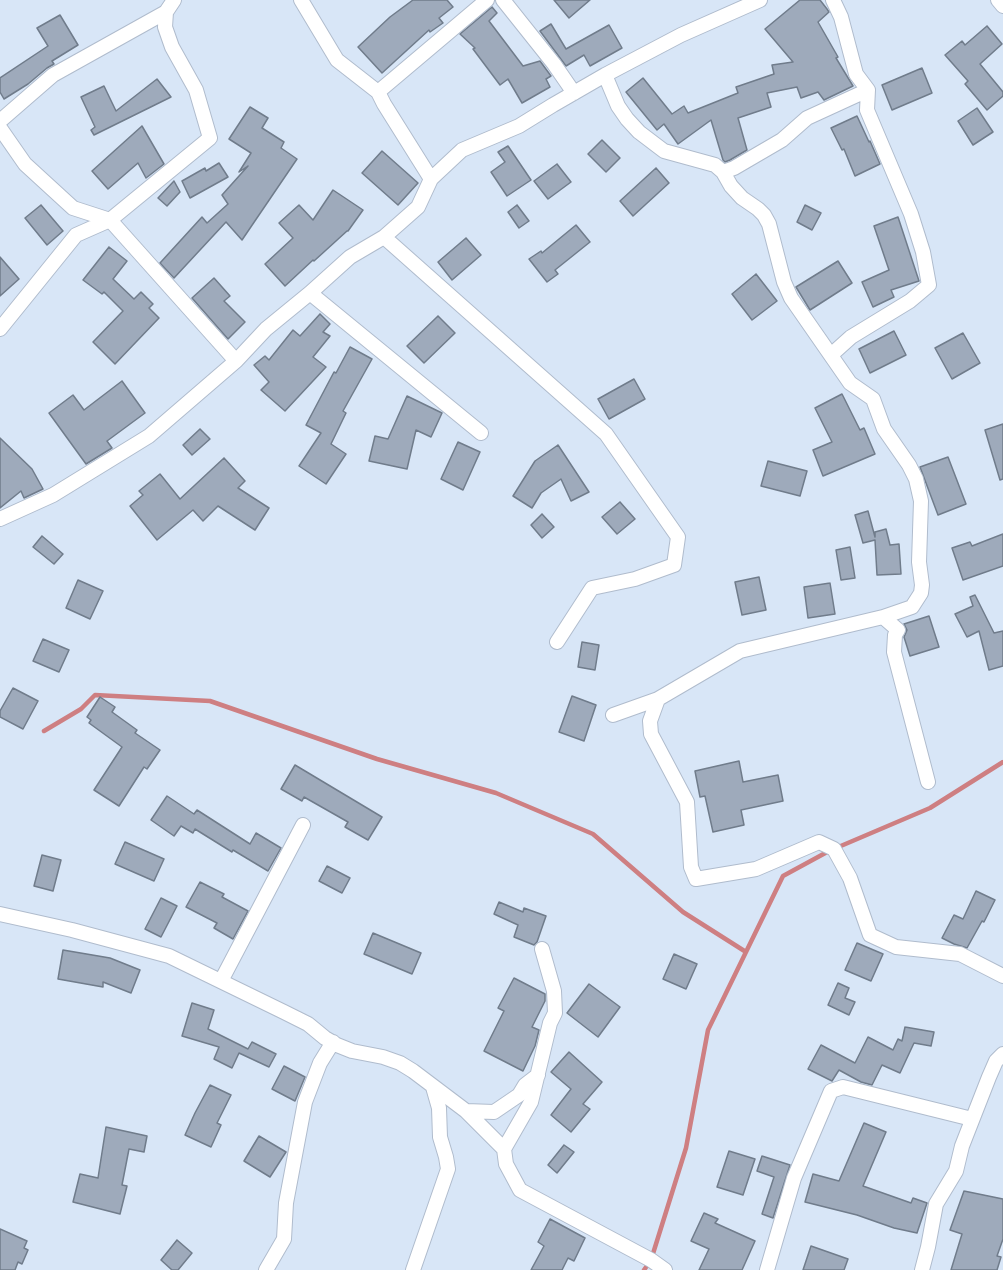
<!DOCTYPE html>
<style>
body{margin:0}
canvas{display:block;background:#d8e6f7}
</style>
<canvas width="1003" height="1270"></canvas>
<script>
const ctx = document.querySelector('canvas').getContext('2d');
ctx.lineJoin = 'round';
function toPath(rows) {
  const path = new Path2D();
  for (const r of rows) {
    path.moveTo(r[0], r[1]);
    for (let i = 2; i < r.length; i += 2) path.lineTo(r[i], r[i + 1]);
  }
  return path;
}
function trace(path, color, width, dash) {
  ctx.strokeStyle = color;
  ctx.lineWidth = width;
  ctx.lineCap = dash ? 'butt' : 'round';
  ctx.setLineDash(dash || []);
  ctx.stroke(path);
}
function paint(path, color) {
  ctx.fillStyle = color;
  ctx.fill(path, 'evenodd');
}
trace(toPath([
 [44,731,81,709,95,695,210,701,377,759,496,793,593,834,683,912,746,952],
 [644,1270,651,1260,686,1148,708,1030,783,876,829,851,930,808,1003,762]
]), '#ce7f82', 4.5);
const building = toPath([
 [413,0,447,0,453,7,439,18,443,23,430,32,429,30,382,73,358,47,390,17,413,0],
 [554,0,590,0,569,18,554,0],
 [800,0,820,0,827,9,829,12,818,22,838,57,836,58,853,86,824,100,818,92,801,98,797,87,767,93,771,107,738,118,747,150,730,160,725,162,723,160,711,120,678,144,664,124,657,130,626,92,643,78,672,114,684,106,688,113,738,93,736,87,774,74,772,65,793,62,765,29,800,0],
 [492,7,497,13,489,21,523,66,540,61,551,76,546,79,550,87,522,103,508,79,500,85,473,49,475,48,460,34,492,7],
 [60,15,78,45,52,61,54,64,47,68,28,84,4,99,0,92,0,78,48,46,37,28,60,15],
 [551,24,566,49,609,25,622,48,590,66,584,55,566,66,540,31,551,24],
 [987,26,1002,44,980,64,1003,92,1003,96,987,110,965,84,968,81,945,55,962,41,965,45,987,26],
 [922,68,932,93,892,110,882,85,922,68],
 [157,79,171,97,94,135,91,130,95,127,81,97,104,86,116,111,157,79],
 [250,107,268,118,262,128,284,142,281,148,297,159,242,240,226,222,174,278,160,263,202,217,207,223,228,204,222,195,248,166,239,172,251,153,229,139,250,107],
 [977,108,993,132,973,145,958,121,977,108],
 [857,116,869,142,870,141,880,164,855,176,844,149,842,150,831,128,857,116],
 [142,126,164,164,146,178,138,163,108,189,92,171,142,126],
 [602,140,620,158,606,172,588,154,602,140],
 [508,146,531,180,507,196,491,172,505,162,498,152,508,146],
 [382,151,418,183,398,205,362,173,382,151],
 [219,163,228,177,190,198,182,181,205,168,206,171,219,163],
 [557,164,571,182,548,199,534,181,557,164],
 [656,168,669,183,633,216,620,201,656,168],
 [174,181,180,192,167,206,158,198,174,181],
 [333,190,363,210,348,231,347,231,314,261,313,260,285,286,265,264,293,238,279,223,299,205,313,220,333,190],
 [41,205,63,231,47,245,25,218,41,205],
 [517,205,529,221,519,228,508,212,517,205],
 [805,205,821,213,812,230,797,222,805,205],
 [898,217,919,281,891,290,894,297,873,307,862,282,889,270,874,226,898,217],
 [576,225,590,242,555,270,558,274,547,282,529,259,541,251,542,253,576,225],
 [466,238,481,255,452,280,438,262,466,238],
 [109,247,127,261,113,279,134,299,141,292,153,304,149,308,159,318,115,364,93,342,123,311,104,292,102,294,83,280,109,247],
 [0,257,19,279,0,296,0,257],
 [838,261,852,283,810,310,796,287,838,261],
 [756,274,777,301,752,320,732,294,756,274],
 [214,278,230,296,224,301,245,322,228,339,192,298,214,278],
 [320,314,330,324,323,332,330,336,313,357,326,367,285,411,261,390,269,382,254,365,265,356,269,360,293,330,300,336,320,314],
 [438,316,455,333,424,363,407,346,438,316],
 [894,331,906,355,870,373,859,349,894,331],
 [963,333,980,363,952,379,935,348,963,333],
 [350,347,372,359,343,411,346,413,331,444,346,454,326,484,299,466,321,433,306,425,334,372,336,373,350,347],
 [634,379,645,399,609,419,598,399,634,379],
 [122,381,145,413,107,441,112,448,86,464,49,413,73,395,84,410,122,381],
 [842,394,860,430,864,428,875,454,823,476,813,450,832,442,815,408,842,394],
 [407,396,442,413,431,437,416,430,407,469,369,461,375,436,388,439,407,396],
 [1003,424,1003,479,1000,480,985,430,1003,424],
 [200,429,210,439,192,455,183,445,200,429],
 [0,438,32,469,43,489,24,498,21,491,0,508,0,438],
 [458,442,480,452,463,490,441,479,458,442],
 [558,445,589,492,571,501,561,479,541,493,532,508,513,496,535,461,558,445],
 [948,457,966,504,938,515,920,467,948,457],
 [224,458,245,481,238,488,269,508,255,530,218,506,203,521,193,510,157,540,130,506,143,495,139,491,160,474,180,499,224,458],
 [768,461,807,471,800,496,761,486,768,461],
 [620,502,635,519,617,534,602,517,620,502],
 [868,511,875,537,875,532,886,529,890,545,899,544,901,574,877,575,875,540,863,543,855,515,868,511],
 [542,514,554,527,542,538,531,525,542,514],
 [1003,534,1003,566,963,580,952,548,970,542,972,546,1003,534],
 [42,536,63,554,54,564,33,547,42,536],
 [850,547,855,578,841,580,836,550,850,547],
 [759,577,766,610,742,615,735,582,759,577],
 [78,580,103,591,90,619,66,608,78,580],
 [830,583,835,614,808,618,804,587,830,583],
 [975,595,994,633,1003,631,1003,666,989,670,979,631,967,637,955,614,973,606,970,597,975,595],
 [929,616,939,647,910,656,904,637,907,630,904,624,929,616],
 [43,639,69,650,59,672,33,661,43,639],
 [582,642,599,645,595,670,578,667,582,642],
 [13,688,38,701,23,729,0,717,0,711,13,688],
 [572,696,596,705,584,741,559,732,572,696],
 [100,697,115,707,112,712,137,730,135,733,160,750,147,769,144,767,119,806,94,790,122,747,89,723,91,720,87,717,100,697],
 [739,761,743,782,778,775,783,801,741,810,744,825,713,832,705,796,700,797,695,771,739,761],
 [295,765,382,817,368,840,345,827,348,822,304,797,302,801,281,789,295,765],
 [167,796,194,814,197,810,250,844,256,833,281,848,268,871,233,850,232,852,195,829,193,833,181,826,174,836,151,820,167,796],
 [125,842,164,859,154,881,115,864,125,842],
 [42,855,61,860,53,891,34,886,42,855],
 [327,866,350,878,342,893,319,881,327,866],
 [200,882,224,894,222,897,248,911,233,939,214,928,217,923,186,907,200,882],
 [976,891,995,900,984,922,982,921,967,948,954,944,942,938,954,915,963,919,976,891],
 [161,898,177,906,161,937,145,929,161,898],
 [499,902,523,912,524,908,546,916,537,942,534,945,514,937,518,925,494,914,499,902],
 [373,933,421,953,412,974,364,954,373,933],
 [857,943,883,954,871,981,845,970,857,943],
 [63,950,110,958,140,970,131,993,103,982,103,987,58,979,63,950],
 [674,954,697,964,686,989,663,979,674,954],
 [514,978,545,994,545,1001,532,1027,539,1030,535,1046,523,1071,484,1051,504,1011,498,1008,514,978],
 [838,983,849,988,845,998,855,1002,849,1015,828,1005,838,983],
 [589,984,620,1007,598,1037,567,1013,589,984],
 [192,1003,214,1010,208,1029,248,1049,252,1042,276,1054,269,1067,239,1053,232,1068,214,1059,219,1047,182,1036,192,1003],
 [905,1027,934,1032,931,1046,914,1043,900,1073,882,1065,872,1085,861,1082,839,1070,832,1081,808,1069,821,1045,855,1063,868,1037,893,1050,898,1039,902,1041,905,1027],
 [569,1052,602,1082,583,1104,590,1109,571,1132,551,1115,571,1089,551,1072,569,1052],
 [284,1066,305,1077,295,1101,272,1089,284,1066],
 [210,1085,231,1095,217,1123,221,1125,211,1147,185,1135,195,1113,210,1085],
 [864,1123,886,1132,863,1186,911,1203,913,1198,927,1203,917,1233,894,1228,857,1215,805,1202,813,1174,839,1181,864,1123],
 [106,1127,147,1136,144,1152,129,1149,122,1185,127,1186,120,1214,73,1202,80,1174,98,1178,106,1127],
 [259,1136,286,1152,270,1177,244,1161,259,1136],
 [564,1145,574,1152,557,1173,548,1165,564,1145],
 [729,1151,755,1159,743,1195,717,1187,729,1151],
 [762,1156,790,1165,773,1218,762,1214,774,1177,757,1171,762,1156],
 [964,1191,1003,1199,1003,1239,997,1256,1001,1257,997,1270,951,1270,962,1234,950,1230,964,1191],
 [704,1213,718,1219,715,1223,755,1241,742,1270,699,1270,709,1249,691,1241,704,1213],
 [550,1219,585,1238,574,1261,568,1258,562,1270,531,1270,544,1246,538,1242,550,1219],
 [0,1229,27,1241,24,1248,28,1250,22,1264,18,1262,15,1270,0,1270,0,1229],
 [177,1240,192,1253,178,1270,172,1270,161,1260,177,1240],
 [811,1246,848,1259,844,1270,803,1270,811,1246]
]);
paint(building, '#9eaabb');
trace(building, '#707c8b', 1.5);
const minor = toPath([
 [301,0,337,60,378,92,384,104,431,179],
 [503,0,554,64,574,93],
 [998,0,1003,6],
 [605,75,618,106,627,119,639,132,664,151,715,165,723,172,731,186,742,198,758,209,764,215,769,224,784,282,791,298,850,383,873,399,884,429,909,465,916,479,921,501,919,562,922,585,921,593,912,607,883,617,898,630,895,635,894,652,928,782],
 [378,92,487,0],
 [0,121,53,75,166,12],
 [0,128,25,164,73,208,110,220,236,361],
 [723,172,734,168,782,140,807,118,868,90],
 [384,237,606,434,678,537,674,565,635,579,592,588,557,642],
 [310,293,481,433],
 [0,329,76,235,110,220,210,138,196,90,172,47,165,27,166,12,174,0],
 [831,355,851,337,910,301,929,285,923,252,911,214,867,110,868,90,856,74,841,17,833,0],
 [0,519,53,495,149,436,236,361,266,329,310,293,350,257,384,237,418,207,431,179,462,150,519,126,553,105,605,75,681,35,760,0],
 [658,699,650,721,651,734,687,802,691,867,696,879,756,869,819,842,834,849,850,878,870,935,896,947,960,954,1003,976],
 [613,715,658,699,740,651,883,617],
 [0,914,72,930,169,956,284,1012,308,1024,325,1038,337,1045,352,1051,383,1057,400,1063,413,1071,466,1111,504,1149,506,1164,520,1190,651,1260,665,1270],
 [221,981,303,825],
 [466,1111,494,1112,519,1095,525,1085,538,1075],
 [504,1149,531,1102,550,1023,555,1013,554,991,542,949],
 [266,1270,284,1239,286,1203,305,1102,320,1063,333,1042],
 [413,1270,448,1169,446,1157,440,1137,439,1108,433,1087],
 [767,1270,794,1178,831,1091,843,1087,972,1119],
 [922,1270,928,1247,936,1204,956,1171,962,1146,989,1077,996,1061,1003,1054]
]);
trace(minor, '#b0bccd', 16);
trace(minor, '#fff', 14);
</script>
